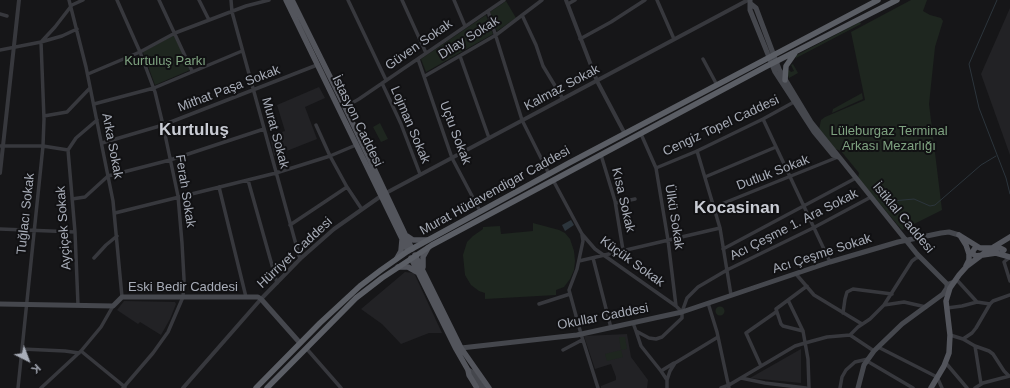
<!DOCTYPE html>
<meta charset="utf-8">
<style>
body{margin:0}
#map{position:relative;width:1010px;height:388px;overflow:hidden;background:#161618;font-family:Arial,sans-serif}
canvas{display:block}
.north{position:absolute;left:8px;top:340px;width:40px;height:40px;-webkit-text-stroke:3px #111113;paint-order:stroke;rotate:138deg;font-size:11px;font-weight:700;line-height:16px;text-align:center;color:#a8adb8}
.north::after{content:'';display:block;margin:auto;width:14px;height:18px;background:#a8adb8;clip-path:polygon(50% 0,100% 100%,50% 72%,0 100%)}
</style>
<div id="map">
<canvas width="1010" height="388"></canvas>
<div class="north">K</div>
</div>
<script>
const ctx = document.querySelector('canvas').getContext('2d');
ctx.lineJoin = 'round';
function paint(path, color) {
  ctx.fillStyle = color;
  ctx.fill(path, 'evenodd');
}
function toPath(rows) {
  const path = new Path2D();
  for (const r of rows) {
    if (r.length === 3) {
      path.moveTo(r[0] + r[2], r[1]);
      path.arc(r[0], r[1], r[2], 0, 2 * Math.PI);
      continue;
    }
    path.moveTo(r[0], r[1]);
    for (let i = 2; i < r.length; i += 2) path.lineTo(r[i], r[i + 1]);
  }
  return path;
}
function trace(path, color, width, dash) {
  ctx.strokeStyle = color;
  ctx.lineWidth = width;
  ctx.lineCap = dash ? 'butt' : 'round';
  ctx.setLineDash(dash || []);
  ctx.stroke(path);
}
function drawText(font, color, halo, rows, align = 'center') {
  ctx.font = font + ' Arial,sans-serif';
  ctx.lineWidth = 4;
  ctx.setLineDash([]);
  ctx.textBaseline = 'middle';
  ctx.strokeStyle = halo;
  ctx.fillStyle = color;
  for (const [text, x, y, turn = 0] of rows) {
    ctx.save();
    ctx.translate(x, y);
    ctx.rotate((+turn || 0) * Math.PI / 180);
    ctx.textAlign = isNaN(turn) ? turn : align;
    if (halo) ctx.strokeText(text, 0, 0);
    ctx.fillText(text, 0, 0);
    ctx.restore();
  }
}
paint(toPath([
 [1010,8,1010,155,981,74],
 [319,87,325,98,305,107,317,139,274,156,270,136,285,131,277,105],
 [405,272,414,273,442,333,429,333,401,344,382,324,361,309],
 [124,301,175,302,176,304,170,319,161,335,140,322,138,324,117,310],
 [627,334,631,357,648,380,647,388,601,388,601,386,616,380,616,377,611,364,595,369,584,336],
 [801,349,801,383,750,378]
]), '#222225');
paint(toPath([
 [911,0,927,0,923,11,930,15,941,18,943,21,935,47,929,104,942,210,902,230,858,178,859,173,841,151,833,148,819,130,821,120,825,117,865,100,851,32],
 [506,1,516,18,497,31,490,12],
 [486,15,493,34,426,72,421,59],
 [860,22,861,24,796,58,795,56],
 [174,35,190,70,155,85,143,52],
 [793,64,798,73,789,78,786,72,789,70,791,72,794,71,791,65],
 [862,93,863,99,832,113,833,109],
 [380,123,388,139,381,142,373,127],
 [533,223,559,230,565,233,570,239,574,251,575,261,574,270,570,279,564,287,556,290,556,295,485,299,485,293,479,291,471,285,465,275,463,255,467,242,473,236,483,229,483,227,500,226,501,234,533,231],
 [720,311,4.5],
 [619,337,625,337,627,349,621,350],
 [621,350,623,357,607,361,605,354]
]), '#1e261f');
paint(toPath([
 [571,220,574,225,565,231,562,225]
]), '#2c353c');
trace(toPath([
 [997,0,969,64,979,108,1006,178,1010,194],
 [882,202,914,199,930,206,935,205,981,165,996,156]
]), '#2c353c', 1);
trace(toPath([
 [69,0,86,67,113,201,122,297],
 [117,0,140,52,155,92,163,125,178,196,182,243,184,279,183,297,168,332,153,353,123,388],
 [159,0,192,71],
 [199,0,209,20],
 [231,0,232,12,300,259],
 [348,0,386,80],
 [402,0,426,53],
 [454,0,465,26],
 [657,0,674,39],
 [568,4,575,0],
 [488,11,522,120,549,174],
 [0,14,7,16],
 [522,15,536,45,543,66,563,99],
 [580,39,611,22,645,0],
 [42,41,55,27,72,5,83,0],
 [0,50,41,42,62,36,77,29],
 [460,56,489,138],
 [418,59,452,158,480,211],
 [703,59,717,85],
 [88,74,140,52,175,33,246,6,269,0],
 [425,76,496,35,542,0],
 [382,83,401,124,420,174],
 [94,104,154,88,242,51],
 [345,107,359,99,504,0],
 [44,116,67,112,90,88],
 [763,119,830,262],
 [316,125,330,156,347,187,361,208],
 [641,134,656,168,668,240,676,306],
 [102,143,163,125,317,65],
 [0,146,43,146,68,150,76,138,97,120],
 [68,150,75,232,78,305],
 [697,151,720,228,731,295],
 [601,155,615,201,623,250],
 [656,168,697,151,763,119,794,102],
 [705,177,776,147],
 [248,180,277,283],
 [553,180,582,234,595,249,676,306,682,312],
 [219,187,246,297],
 [72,199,85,197,108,176,170,160,264,129],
 [616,203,635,199],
 [714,207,838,157],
 [115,213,276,173,330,156,356,145],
 [290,225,347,187],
 [0,229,75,232],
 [582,235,583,241,577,269,569,290,581,334,598,388],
 [723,249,856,178],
 [1010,257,1004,262,1010,281],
 [94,258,106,245,117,236],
 [593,258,611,328],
 [579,261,720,228],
 [796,274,814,295,862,324],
 [956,279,977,302,990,304],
 [788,300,803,331,808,359,809,388],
 [708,303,717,332,729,388],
 [539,304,570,294],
 [884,305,904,302,926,307],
 [947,308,962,306,977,302],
 [843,313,845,299,847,292,853,289,892,294],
 [633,323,636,331,649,338,656,339,662,337,682,318,682,312,687,298,698,287,727,270,813,228,871,197],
 [636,331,641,346,661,371,667,380],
 [803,331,783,326,781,324,776,309,807,286],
 [850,335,858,327,870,319,884,305,912,261,916,258,920,257],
 [950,335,963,339,975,346,989,351,993,354,1004,371,1009,376],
 [963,339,972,333,976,328,990,304,993,301,1010,295],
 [975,346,981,384],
 [878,347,937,377,942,388],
 [306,348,341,388],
 [22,349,65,351,79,353],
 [563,350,582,340],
 [81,351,125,387],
 [867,361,913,388],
 [945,362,967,388],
 [761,366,746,333,776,312],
 [661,371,674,363],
 [741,378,765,383,806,388],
 [18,388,43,146,44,119,41,42],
 [41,388,81,351,101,327,113,306],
 [667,388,667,380,670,371,675,363,718,337],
 [721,388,729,385,795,346,805,343,827,337,850,335,874,351],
 [840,388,842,377,846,370,855,362,868,359],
 [975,388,983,383,1010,376]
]), '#37383d', 3.5);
trace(toPath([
 [566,0,597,81,625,134],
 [0,173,19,0],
 [386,193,748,0],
 [183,388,261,299,300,259,334,229,381,196]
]), '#37383d', 4);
trace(toPath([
 [750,0,750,10,775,72,814,132,833,155,838,157],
 [751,4,756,8,779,69,811,122,917,254,947,284,949,284,954,282],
 [0,304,113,306,122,297,258,297,261,299,300,343],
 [461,348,577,335,682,312,830,262,898,242,941,233,949,232,959,235],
 [468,370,472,372,483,388],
 [858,388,864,365,874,351,902,324,943,294,947,288,947,284]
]), '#45474d', 5);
trace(toPath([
 [286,0,408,251],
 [292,0,345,107,412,249],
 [959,235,980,248,1000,248,1004,250],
 [407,236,413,240,427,240],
 [961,237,966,245,969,254,969,260,966,266],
 [977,247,975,248,973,251,973,254,976,256,996,253,1010,257],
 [415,255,461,348,489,388],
 [397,258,401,251,402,240],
 [411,258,456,349,468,370,469,375,477,388],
 [398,267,408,267,417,272],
 [423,267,423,257,428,248],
 [931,388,944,366,949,353,950,335,946,301,950,288,959,275,967,266,987,251,1010,237]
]), '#53555c', 5.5);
trace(toPath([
 [785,80,786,66,795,53],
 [256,388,320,323,360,286,381,270,408,251,569,163,878,0],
 [267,388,356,298,382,278,432,245,767,66,897,0]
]), '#5b5e65', 5.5);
drawText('13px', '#a8adb8', '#111113', [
 ["Dilay Sokak",469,38,-32],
 ["Güven Sokak",419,45,-35],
 ["Kalmaz Sokak",562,88,-28],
 ["Mithat Paşa Sokak",229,89,-21],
 ["İstasyon Caddesi",357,121,64],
 ["Lojman Sokak",410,125,67],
 ["Cengiz Topel Caddesi",721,126,-25],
 ["Murat Sokak",275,133,75],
 ["Uçtu Sokak",455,133,69],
 ["Arka Sokak",112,146,79],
 ["Dutluk Sokak",773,173,-21],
 ["Ferah Sokak",185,191,81],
 ["Murat Hüdavendigar Caddesi",495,191,-29],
 ["Kısa Sokak",623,200,77],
 ["Tuğlacı Sokak",26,214,-84],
 ["Ülkü Sokak",674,217,81],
 ["İstiklal Caddesi",903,218,50],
 ["Acı Çeşme 1. Ara Sokak",794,225,-27],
 ["Ayçiçek Sokak",64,228,-94],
 ["Hürriyet Caddesi",295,253,-43],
 ["Acı Çeşme Sokak",822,254,-18],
 ["Küçük Sokak",632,262,36],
 ["Eski Bedir Caddesi",183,287],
 ["Okullar Caddesi",603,317,-11]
]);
drawText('13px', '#7fa381', '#111113', [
 ["Kurtuluş Parkı",165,61],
 ["Lüleburgaz Terminal",889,131],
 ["Arkası Mezarlığı",889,146]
]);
drawText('bold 17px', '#c9ccd4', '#111113', [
 ["Kurtuluş",194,130],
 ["Kocasinan",737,208]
]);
</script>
